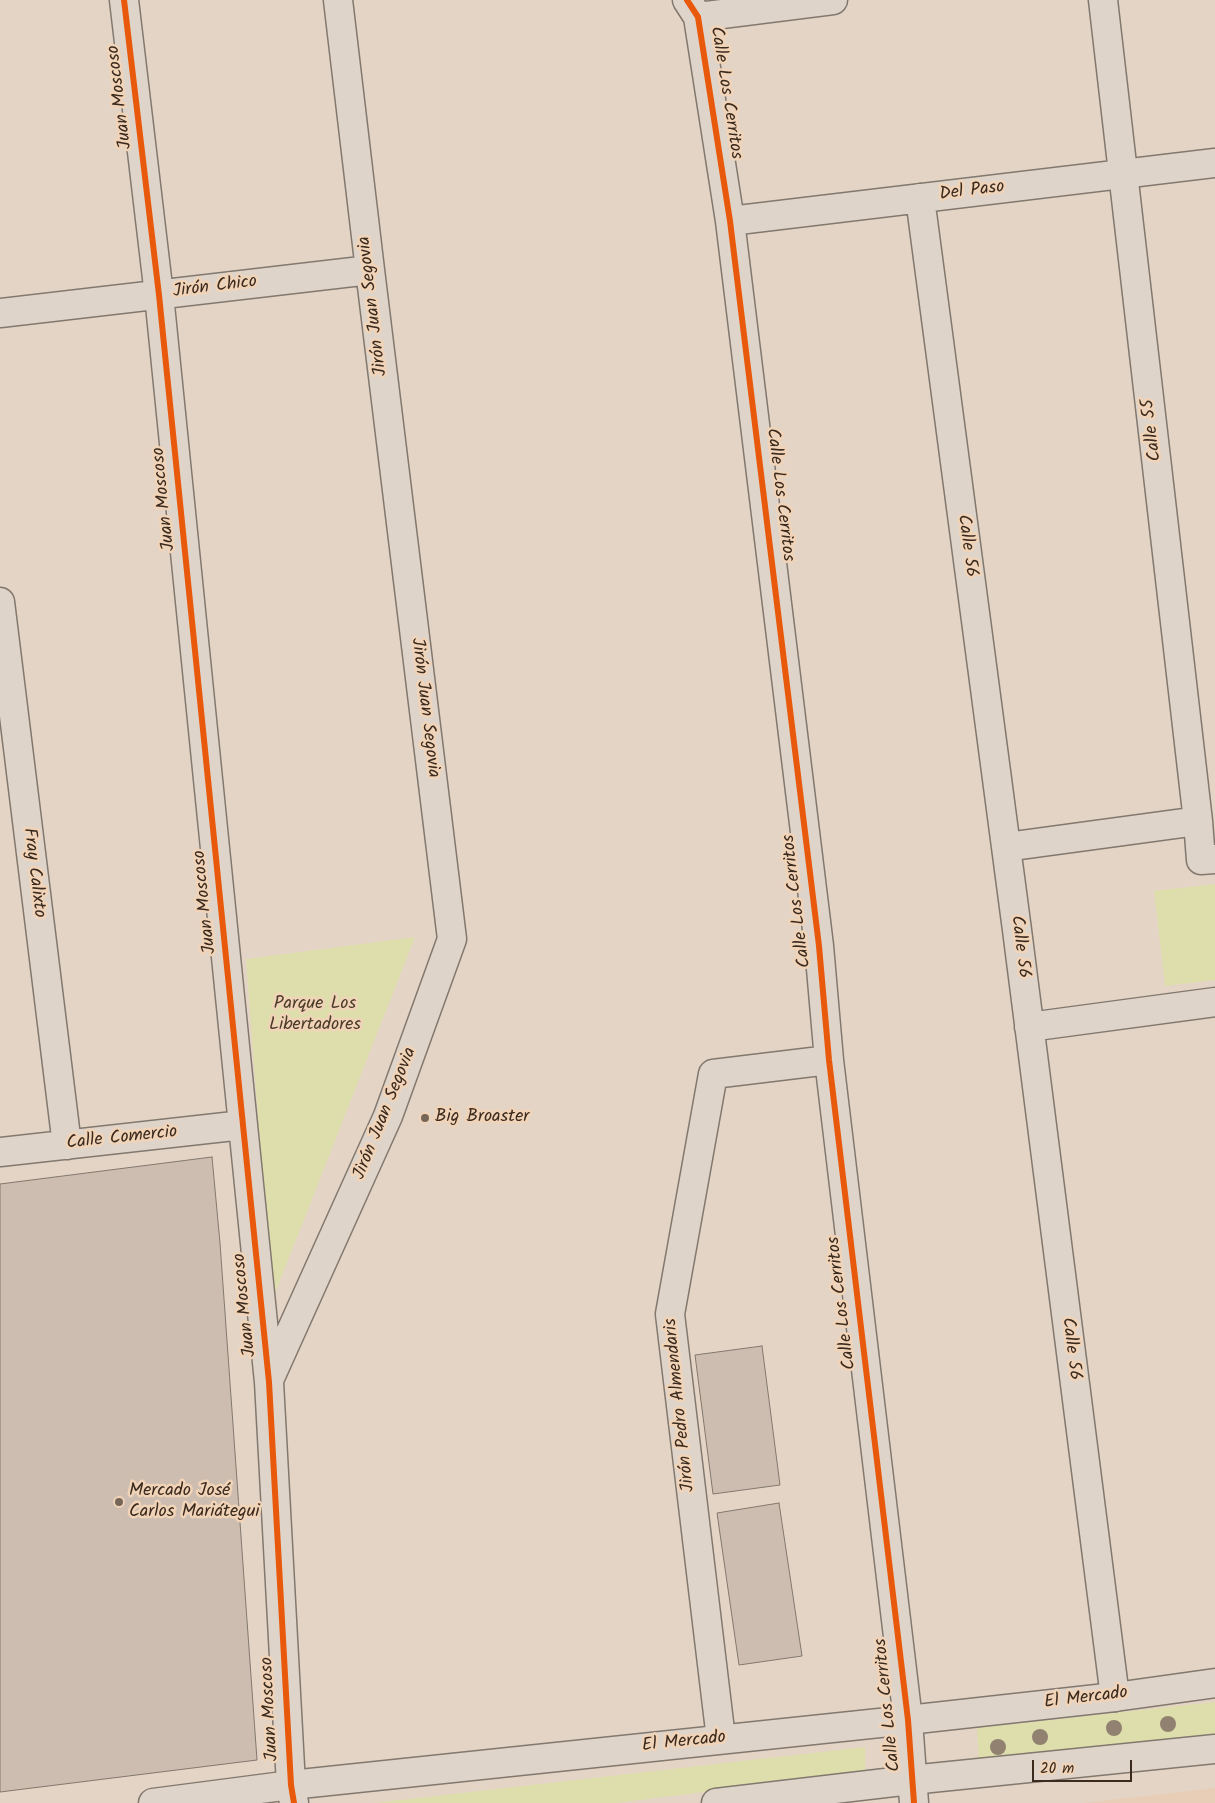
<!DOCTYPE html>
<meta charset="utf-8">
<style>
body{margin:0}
#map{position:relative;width:1215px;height:1803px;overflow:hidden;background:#e4d4c5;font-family:Kalam,sans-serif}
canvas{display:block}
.scale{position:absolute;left:1032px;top:1760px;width:100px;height:22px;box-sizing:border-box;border:2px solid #3b2a1e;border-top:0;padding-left:6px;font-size:15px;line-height:18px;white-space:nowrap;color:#3b2a1e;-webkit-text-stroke:4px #f1d4b8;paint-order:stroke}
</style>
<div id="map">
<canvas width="1215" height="1803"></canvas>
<div class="scale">20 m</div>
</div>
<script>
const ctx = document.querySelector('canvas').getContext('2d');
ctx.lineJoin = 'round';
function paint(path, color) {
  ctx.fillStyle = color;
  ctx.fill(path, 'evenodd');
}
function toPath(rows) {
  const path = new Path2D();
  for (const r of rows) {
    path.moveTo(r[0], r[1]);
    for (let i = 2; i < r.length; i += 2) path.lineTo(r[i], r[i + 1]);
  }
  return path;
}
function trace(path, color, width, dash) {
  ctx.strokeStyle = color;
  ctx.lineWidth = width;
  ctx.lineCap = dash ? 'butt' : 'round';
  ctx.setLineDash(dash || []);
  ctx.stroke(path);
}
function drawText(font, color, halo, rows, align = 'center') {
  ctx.font = font + ' Kalam,sans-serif';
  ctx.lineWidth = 5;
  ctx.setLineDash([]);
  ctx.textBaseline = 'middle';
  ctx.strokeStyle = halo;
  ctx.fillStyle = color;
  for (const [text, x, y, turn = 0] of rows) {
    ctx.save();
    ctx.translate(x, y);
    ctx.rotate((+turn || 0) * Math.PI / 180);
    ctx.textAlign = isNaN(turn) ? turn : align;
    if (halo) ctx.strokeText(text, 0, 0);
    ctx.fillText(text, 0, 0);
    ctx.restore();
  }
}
paint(toPath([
 [1215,1788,1215,1803,1084,1803]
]), '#e8ceb7');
paint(toPath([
 [1215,884,1215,980,1165,986,1154,891],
 [415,937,272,1301,246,959],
 [1215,1702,1215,1734,979,1761,977,1728],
 [865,1747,865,1772,616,1803,374,1803]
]), '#dedead');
const building = toPath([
 [212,1157,220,1243,257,1760,0,1792,0,1184,212,1157],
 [762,1346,780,1485,713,1494,695,1355,762,1346],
 [779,1503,802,1656,739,1665,717,1513,779,1503]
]);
paint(building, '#cdbdb0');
trace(building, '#82786e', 1);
const minor = toPath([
 [124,0,159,295,269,1382,291,1785,294,1803],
 [687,0,698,17,730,221,819,946,829,1060,908,1720,914,1803],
 [1103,0,1198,821,1201,860,1215,859],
 [698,17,833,0],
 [920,198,1017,930,1115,1697],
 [730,221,1215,163],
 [0,313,370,270],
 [0,602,67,1145],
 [1006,847,1198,821],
 [1029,1027,1215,1002],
 [0,1152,243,1125],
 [269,1380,388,1116,452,939,370,270,338,0],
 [721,1739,670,1314,713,1074,829,1060]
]);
const secondary = toPath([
 [153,1803,291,1785,908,1720,1115,1697,1215,1683],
 [716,1803,911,1780,1215,1749]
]);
trace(minor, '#82786e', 31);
trace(secondary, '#82786e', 31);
trace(minor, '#dfd4ca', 28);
trace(secondary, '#dfd4ca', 28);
trace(toPath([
 [124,0,159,295,269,1382,291,1785,294,1803],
 [687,0,698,17,730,221,819,946,829,1060,908,1720,914,1803]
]), '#e8590c', 6);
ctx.fillStyle = '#908170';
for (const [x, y] of [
 [1168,1724],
 [1114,1728],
 [1040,1737],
 [998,1747]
]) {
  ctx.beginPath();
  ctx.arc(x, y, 8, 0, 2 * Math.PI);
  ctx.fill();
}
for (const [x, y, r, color] of [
 [425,1118,5,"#766658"],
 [119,1502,5,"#766658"]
]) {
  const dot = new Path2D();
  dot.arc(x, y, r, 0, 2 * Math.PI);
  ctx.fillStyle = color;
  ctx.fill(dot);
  trace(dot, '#f1d4b8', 2);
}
drawText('18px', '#3b2a1e', '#f1d4b8', [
 ["Calle Los Cerritos",725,93,81],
 ["Juan Moscoso",121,97,-97],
 ["Del Paso",972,192,-7],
 ["Jirón Chico",215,288,-7],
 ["Jirón Juan Segovia",374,306,-97],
 ["Calle 55",1153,430,-97],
 ["Calle Los Cerritos",779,495,83],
 ["Juan Moscoso",165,499,-96],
 ["Calle 56",966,546,82],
 ["Jirón Juan Segovia",424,708,83],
 ["Fray Calixto",33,873,83],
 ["Calle Los Cerritos",798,901,-97],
 ["Juan Moscoso",206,902,-96],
 ["Calle 56",1019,947,83],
 ["Jirón Juan Segovia",386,1114,-68],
 ["Calle Comercio",122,1139,-6],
 ["Calle Los Cerritos",843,1303,-97],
 ["Juan Moscoso",246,1305,-96],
 ["Calle 56",1070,1349,83],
 ["Jirón Pedro Almendaris",681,1405,-96],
 ["El Mercado",1086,1699,-7],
 ["Calle Los Cerritos",889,1705,-96],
 ["Juan Moscoso",271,1709,-93],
 ["El Mercado",684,1743,-6]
]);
drawText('18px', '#4b3d2a', '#f1d4b8', [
 ["Parque Los",315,1005],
 ["Libertadores",315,1026]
]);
drawText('18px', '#3b2a1e', '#f1d4b8', [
 ["Big Broaster",435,1118],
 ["Mercado José",129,1492],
 ["Carlos Mariátegui",129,1513]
], 'left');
</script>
